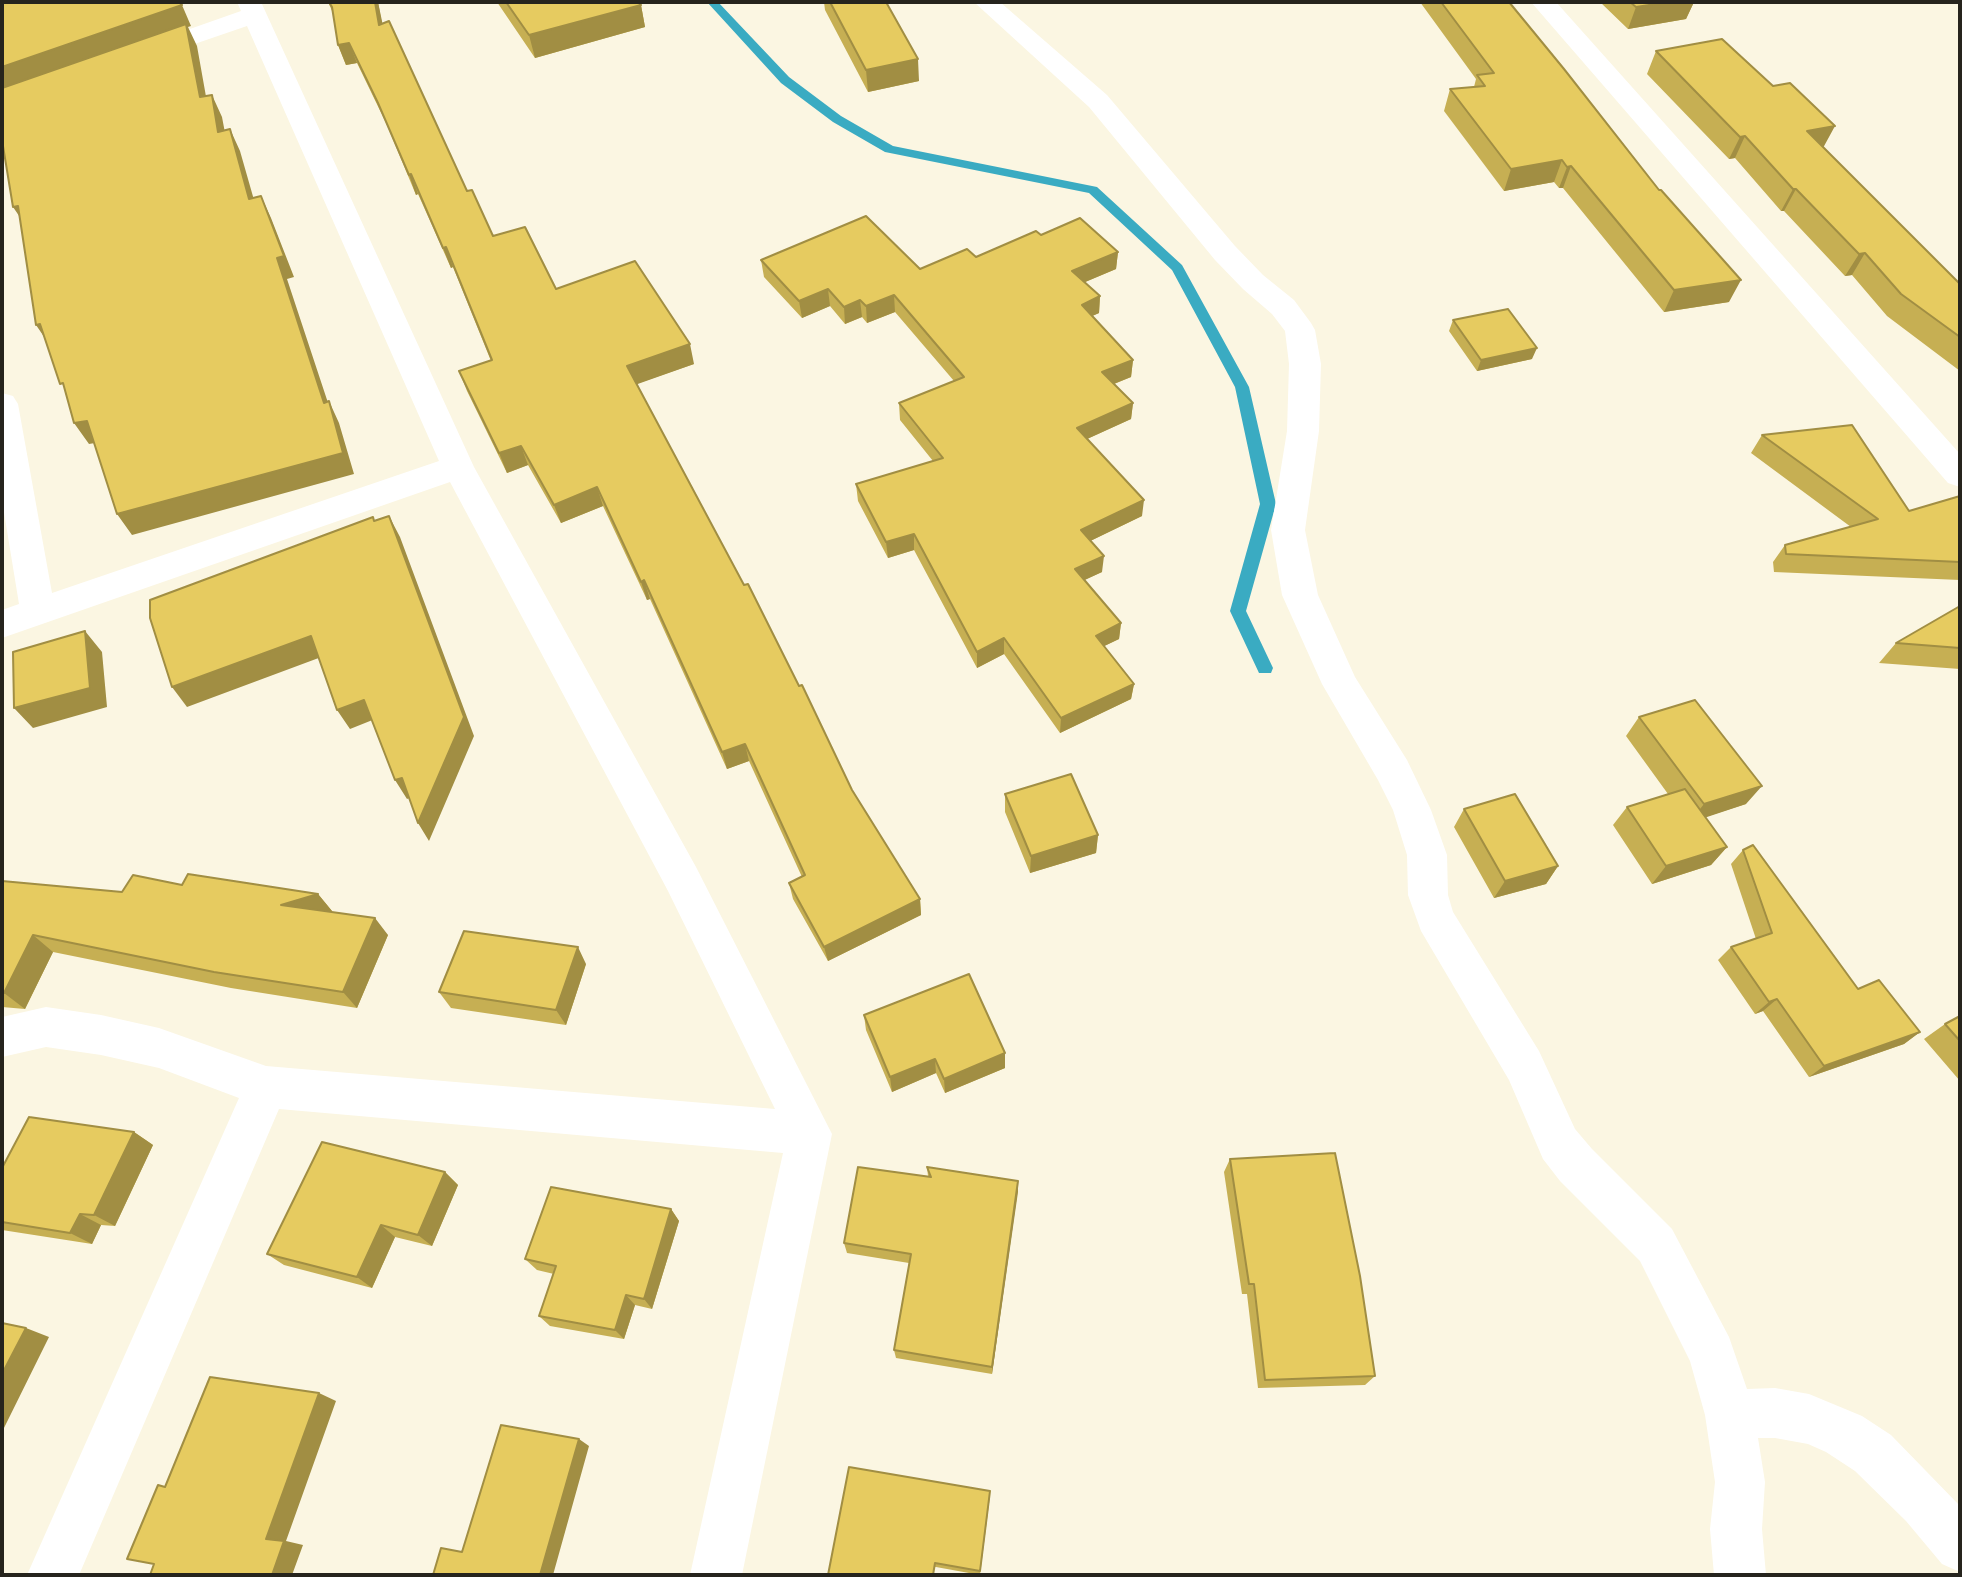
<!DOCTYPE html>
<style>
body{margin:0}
#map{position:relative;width:1962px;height:1577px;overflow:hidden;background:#fbf6e2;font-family:"Golos Text",sans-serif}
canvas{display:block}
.frame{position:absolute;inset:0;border:4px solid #26241d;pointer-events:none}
</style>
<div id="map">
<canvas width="1962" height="1577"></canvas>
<div class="frame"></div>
</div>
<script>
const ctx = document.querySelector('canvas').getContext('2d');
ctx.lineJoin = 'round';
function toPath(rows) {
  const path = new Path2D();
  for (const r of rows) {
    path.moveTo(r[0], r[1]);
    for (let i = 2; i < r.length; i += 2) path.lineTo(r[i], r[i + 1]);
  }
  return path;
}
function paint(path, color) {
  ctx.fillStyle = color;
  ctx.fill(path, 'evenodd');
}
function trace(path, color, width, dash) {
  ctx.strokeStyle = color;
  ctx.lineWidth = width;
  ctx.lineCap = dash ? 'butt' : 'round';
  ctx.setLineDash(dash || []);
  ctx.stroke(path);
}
paint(toPath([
 [707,2,718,2,789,77,841,116,893,146,1097,187,1182,265,1249,387,1276,504,1246,611,1273,668,1271,673,1259,673,1230,611,1260,504,1235,387,1172,270,1089,193,885,152,833,122,781,83,707,2]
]), '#3aabc2');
paint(toPath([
 [237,2,261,2,474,467,696,867,832,1134,742,1575,690,1575,783,1153,279,1109,79,1575,27,1575,239,1098,159,1068,101,1055,46,1047,2,1057,2,1017,46,1007,101,1015,159,1028,266,1066,775,1109,668,891,450,482,2,638,2,610,19,604,2,500,2,393,13,396,18,404,52,593,439,461,247,26,142,62,133,59,129,54,133,49,241,11,237,2],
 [974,2,1000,2,1107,95,1235,246,1263,275,1294,300,1311,323,1315,330,1321,364,1319,431,1305,530,1318,595,1355,677,1407,760,1431,810,1447,855,1448,895,1453,912,1539,1051,1575,1129,1592,1149,1672,1229,1729,1337,1747,1389,1775,1388,1809,1394,1862,1416,1891,1435,1960,1506,1960,1572,1942,1564,1906,1521,1855,1471,1826,1452,1808,1444,1775,1438,1758,1438,1765,1482,1762,1529,1766,1575,1714,1575,1710,1529,1715,1482,1705,1415,1690,1361,1640,1261,1560,1181,1543,1159,1509,1080,1421,931,1408,895,1407,855,1393,810,1378,780,1322,684,1282,595,1271,530,1287,431,1289,364,1285,331,1272,314,1243,289,1215,260,1089,107,974,2],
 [1531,2,1556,2,1960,454,1960,487,1948,483,1531,2]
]), '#fff');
paint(toPath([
 [328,2,378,2,382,24,467,191,493,236,556,289,694,364,636,384,852,790,920,899,921,915,828,961,793,899,789,883,802,877,749,761,727,769,650,599,647,600,603,506,561,523,528,465,507,473,467,391,459,371,491,361,453,267,451,268,418,194,416,195,386,123,357,63,346,65,338,45,333,13],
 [497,2,638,2,641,5,645,27,535,58],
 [824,2,886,2,919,81,868,92,825,10],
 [1420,2,1509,2,1729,302,1664,312,1563,188,1559,188,1554,182,1504,191,1444,111,1450,89,1474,87,1476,79],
 [1600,2,1694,2,1686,19,1628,29],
 [1656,51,1824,148,1960,284,1960,371,1887,316,1852,275,1845,276,1784,211,1781,211,1735,158,1729,159,1647,74],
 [1041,235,1118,252,1116,269,1085,282,1100,296,1099,313,1092,316,1133,360,1131,377,1114,384,1133,403,1131,419,1087,439,1142,516,1090,541,1102,572,1084,580,1121,623,1119,639,1104,646,1134,684,1131,699,1060,733,1004,654,977,668,914,550,888,558,858,501,856,484,933,461,900,420,899,403,954,381,895,312,867,323,862,317,845,324,830,306,802,318,764,277,761,260,920,269,976,257],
 [1453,320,1532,359,1477,371,1449,331],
 [1762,435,1909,511,1960,496,1960,580,1774,572,1773,562,1785,545,1851,527,1751,453],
 [1960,606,1960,669,1879,663,1896,643],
 [1639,717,1746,804,1705,817,1727,847,1711,865,1652,884,1613,825,1627,807,1668,794,1626,736],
 [1005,794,1098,835,1096,853,1030,873,1005,812],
 [1464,809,1558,866,1546,884,1494,898,1454,827],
 [1743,850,1858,989,1920,1032,1904,1044,1809,1077,1763,1011,1755,1014,1718,960,1731,947,1756,939,1731,864],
 [2,881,122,892,182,885,318,894,332,911,331,912,388,935,357,1008,231,988,53,952,25,1009,2,1007],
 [586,964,566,1025,451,1008,439,992],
 [864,1015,1005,1068,945,1093,936,1073,892,1092,866,1030],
 [1960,1016,1960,1081,1924,1039,1945,1024],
 [134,1132,153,1145,115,1226,101,1225,92,1244,2,1230,2,1168],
 [1230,1159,1375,1376,1365,1385,1258,1388,1247,1294,1242,1294,1224,1172],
 [927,1167,1018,1181,992,1374,896,1358,894,1350,909,1263,847,1253,844,1243,928,1176],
 [445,1172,458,1185,432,1246,395,1237,372,1288,284,1265,267,1254],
 [671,1209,679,1221,652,1309,635,1305,624,1339,550,1326,539,1316,554,1274,537,1270,525,1259],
 [990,1496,980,1575,936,1567,828,1575]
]), '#c6af53');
paint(toPath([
 [375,2,378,2,387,45,379,25],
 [1669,2,1694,2,1686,19,1628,29,1636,7],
 [182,5,191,26,188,27,197,46,210,119,2,90,2,67],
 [641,5,645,27,535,58,529,35],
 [349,43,357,63,346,65,338,45],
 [918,59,919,81,868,92,866,70],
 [212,95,222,117,229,154,218,132],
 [1835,126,1823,148,1807,131],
 [230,129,240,151,260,221,249,199],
 [1745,136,1735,158,1729,159,1740,137],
 [1562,160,1554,182,1504,191,1511,169],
 [1571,166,1563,188,1559,188,1567,167],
 [411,174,418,194,416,195,409,175],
 [1793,189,1796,189,1784,211,1781,211],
 [261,196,271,218,294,277,287,279,335,424,324,403,277,258],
 [18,206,28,229,13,207],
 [446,247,453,267,451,268,443,248],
 [1118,252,1116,269,1071,288,1072,271],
 [1865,253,1852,275,1845,276,1859,254],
 [1741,280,1729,302,1664,312,1674,290],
 [828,289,830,306,802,318,799,301],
 [894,295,895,312,867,323,866,306],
 [1100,296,1099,313,1081,321,1082,305],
 [860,300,862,317,845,324,844,307],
 [40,324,51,347,36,325],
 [690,344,694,364,632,386,627,366],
 [1537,348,1532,359,1477,371,1481,360],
 [1133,360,1131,377,1101,389,1102,372],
 [329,401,339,423,354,474,132,535,117,514],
 [1133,403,1131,419,1076,444,1077,428],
 [87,421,101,442,89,444,74,423],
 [521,446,528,465,507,473,499,453],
 [597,487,603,506,561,523,554,505],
 [1144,500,1142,516,1080,546,1081,530],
 [389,516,400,537,474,736,429,841,418,823],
 [914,534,914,550,888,558,886,542],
 [1104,556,1102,572,1074,585,1075,569],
 [644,580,650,599,647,600,641,582],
 [1121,623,1119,639,1094,651,1096,636],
 [85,631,102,652,107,707,33,728,14,708],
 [311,636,324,656,187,707,172,687],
 [1004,638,1004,654,977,668,977,652],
 [1134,684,1131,699,1060,733,1061,718],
 [364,700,375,719,350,729,337,710],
 [745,744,749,761,727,769,722,752],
 [402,778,414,796,407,799,395,780],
 [1762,786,1746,804,1689,823,1704,804],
 [1098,835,1096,853,1030,873,1031,856],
 [1727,847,1711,865,1652,884,1666,866],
 [1558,866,1546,884,1494,898,1505,881],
 [318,894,332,911,296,922,281,905],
 [920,899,921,915,828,961,824,947],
 [375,918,388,935,357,1008,343,992],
 [33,935,53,952,25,1009,4,993],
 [578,947,586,964,566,1025,556,1010],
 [1777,999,1763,1011,1755,1014,1769,1002],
 [1920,1032,1904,1044,1809,1077,1824,1066],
 [1005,1053,1005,1068,945,1093,944,1079],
 [935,1059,936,1073,892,1092,890,1077],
 [134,1132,153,1145,115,1226,94,1215],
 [445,1172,458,1185,432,1246,418,1235],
 [1018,1181,1018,1192,992,1374,992,1367],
 [671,1209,679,1221,652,1309,644,1299],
 [80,1214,101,1225,92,1244,70,1233],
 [381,1225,395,1237,372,1288,357,1277],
 [626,1295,635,1305,624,1339,615,1330],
 [26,1328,49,1337,2,1432,2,1374],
 [319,1393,336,1401,286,1541,303,1545,292,1575,272,1575,266,1539],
 [579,1439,589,1446,553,1575,540,1575]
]), '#a18e43');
const building = toPath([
 [2,2,179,2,182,5,2,67,2,2],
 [329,2,375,2,379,25,389,21,467,191,472,190,493,236,525,227,556,289,635,261,690,344,627,366,744,585,748,584,799,686,802,685,852,790,920,899,824,947,789,883,805,875,745,744,722,752,644,580,641,582,597,487,554,505,521,446,499,453,459,371,492,360,446,247,443,248,411,174,409,175,378,103,349,43,338,45,332,7,329,2],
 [506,2,638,2,641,5,529,35,506,2],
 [830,2,886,2,918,59,866,70,830,2],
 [1441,2,1509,2,1564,69,1659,190,1661,190,1741,280,1674,290,1571,166,1567,167,1562,160,1511,169,1450,89,1485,86,1477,75,1494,73,1441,2],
 [1630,2,1669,2,1636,7,1630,2],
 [186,24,200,97,212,95,218,132,230,129,249,199,261,196,284,256,277,258,324,403,329,401,343,453,117,514,87,421,74,423,63,383,60,384,40,324,36,325,18,206,13,207,2,140,2,88,186,24],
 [1722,39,1773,86,1790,83,1835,126,1807,131,1960,284,1960,337,1901,294,1865,253,1859,254,1796,189,1793,189,1745,136,1740,137,1656,51,1722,39],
 [866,216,920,269,967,249,976,257,1036,231,1041,235,1080,218,1118,252,1072,271,1100,296,1082,305,1133,360,1102,372,1133,403,1077,428,1144,500,1081,530,1104,556,1075,569,1121,623,1096,636,1134,684,1061,718,1004,638,977,652,914,534,886,542,856,484,943,458,899,403,964,377,894,295,866,306,860,300,844,307,828,289,799,301,761,260,866,216],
 [1508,309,1537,348,1481,360,1453,320,1508,309],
 [1852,425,1909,511,1960,496,1960,562,1786,554,1785,545,1878,519,1762,435,1852,425],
 [389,516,464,717,418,823,402,778,395,780,364,700,337,710,311,636,172,687,150,618,150,600,373,517,374,521,389,516],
 [1960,606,1960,648,1896,643,1960,606],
 [85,631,90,688,14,708,13,652,85,631],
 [1695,700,1762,786,1704,804,1639,717,1695,700],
 [1071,774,1098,835,1031,856,1005,794,1071,774],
 [1685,789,1727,847,1666,866,1627,807,1685,789],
 [1515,794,1558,866,1505,881,1464,809,1515,794],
 [1753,845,1858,989,1879,980,1920,1032,1824,1066,1777,999,1769,1002,1731,947,1772,933,1743,850,1753,845],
 [188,874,318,894,281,905,375,918,343,992,214,972,33,935,4,993,2,993,2,881,122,892,133,875,182,885,188,874],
 [464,931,578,947,556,1010,439,992,464,931],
 [969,974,1005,1053,944,1079,935,1059,890,1077,864,1015,969,974],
 [1960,1016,1960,1041,1945,1024,1960,1016],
 [29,1117,134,1132,94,1215,80,1214,70,1233,2,1222,2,1168,29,1117],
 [322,1142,445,1172,418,1235,381,1225,357,1277,267,1254,322,1142],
 [1335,1153,1360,1276,1375,1376,1265,1380,1254,1284,1249,1284,1230,1159,1335,1153],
 [858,1167,931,1177,927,1167,1018,1181,992,1367,894,1350,911,1254,844,1243,858,1167],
 [551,1187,671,1209,644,1299,626,1295,615,1330,539,1316,556,1266,525,1259,551,1187],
 [2,1323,26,1328,2,1374,2,1323],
 [210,1377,319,1393,266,1539,284,1541,272,1575,150,1575,154,1564,127,1559,158,1485,165,1487,210,1377],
 [501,1425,579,1439,540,1575,433,1575,441,1548,462,1552,501,1425],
 [849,1467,990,1491,980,1571,935,1563,933,1575,828,1575,849,1467]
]);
paint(building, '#e6cb60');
trace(building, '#a18e43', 2);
</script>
